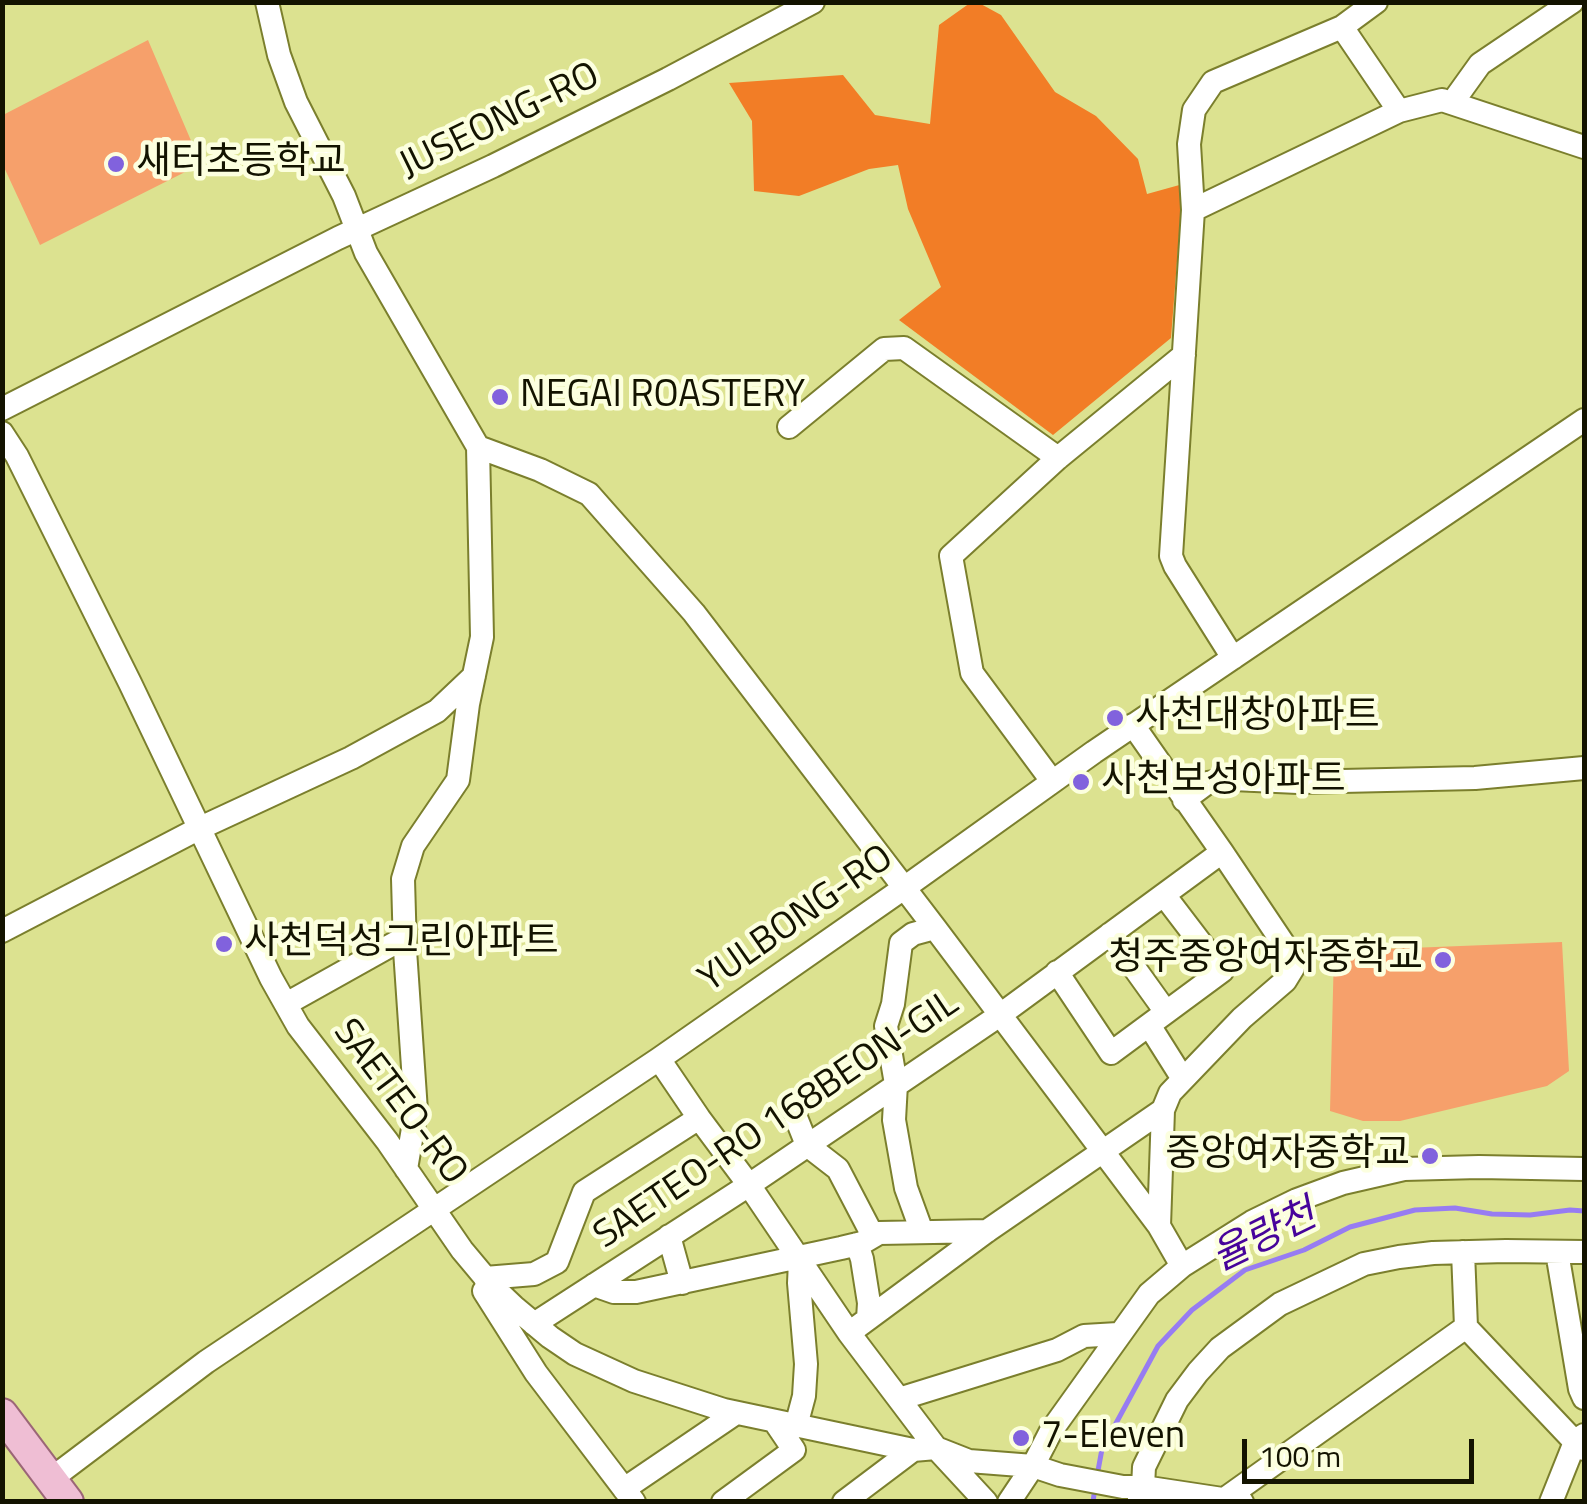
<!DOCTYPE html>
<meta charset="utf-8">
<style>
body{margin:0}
#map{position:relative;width:1587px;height:1504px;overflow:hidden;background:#dce290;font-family:"Titillium Web",sans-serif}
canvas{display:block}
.frame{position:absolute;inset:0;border:5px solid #131300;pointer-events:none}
.scale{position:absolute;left:1242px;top:1439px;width:232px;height:45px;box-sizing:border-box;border:5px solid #131300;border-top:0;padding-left:12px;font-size:30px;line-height:35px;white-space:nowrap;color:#131300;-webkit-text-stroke:8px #fcffdf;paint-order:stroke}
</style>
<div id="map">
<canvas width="1587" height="1504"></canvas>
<div class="frame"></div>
<div class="scale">100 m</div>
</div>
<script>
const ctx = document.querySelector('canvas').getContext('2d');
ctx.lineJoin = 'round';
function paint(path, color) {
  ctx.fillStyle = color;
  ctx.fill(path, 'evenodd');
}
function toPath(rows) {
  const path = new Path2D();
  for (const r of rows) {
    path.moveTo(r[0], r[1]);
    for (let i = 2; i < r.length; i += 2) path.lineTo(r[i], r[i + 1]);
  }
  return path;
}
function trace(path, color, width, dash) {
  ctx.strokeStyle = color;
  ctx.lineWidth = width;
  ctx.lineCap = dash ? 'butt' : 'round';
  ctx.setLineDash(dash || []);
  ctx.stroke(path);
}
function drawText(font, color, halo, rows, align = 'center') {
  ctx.font = font + ' "Titillium Web","Noto Sans KR",sans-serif';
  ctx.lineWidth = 9;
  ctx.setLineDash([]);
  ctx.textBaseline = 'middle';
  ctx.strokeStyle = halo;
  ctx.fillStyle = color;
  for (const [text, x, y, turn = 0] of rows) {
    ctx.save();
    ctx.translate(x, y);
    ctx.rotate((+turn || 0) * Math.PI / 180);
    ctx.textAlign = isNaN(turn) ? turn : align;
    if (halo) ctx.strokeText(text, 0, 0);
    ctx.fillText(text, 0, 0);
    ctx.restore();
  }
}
paint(toPath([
 [148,40,201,164,40,245,3,165,3,115],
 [1562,942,1569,1071,1547,1086,1400,1121,1363,1121,1330,1111,1334,951]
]), '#f6a06b');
paint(toPath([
 [970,3,979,3,1001,15,1055,92,1096,116,1138,159,1147,194,1183,184,1171,338,1053,435,899,320,941,287,908,209,898,165,869,169,799,196,754,191,752,121,729,83,843,75,875,115,930,124,939,25]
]), '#f27d26');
trace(toPath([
 [1097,1476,1102,1449,1158,1346,1192,1310,1245,1270,1304,1250,1350,1227,1415,1210,1455,1208,1492,1214,1530,1215,1570,1210,1584,1211],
 [1093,1502,1095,1487]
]), '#977cf2', 5);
const minor = toPath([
 [267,2,279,55,296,102,344,196,366,253,478,447,482,637,468,704,458,780,413,846,403,879,405,950,416,1111,406,1169],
 [1342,27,1399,111],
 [1452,103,1480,64,1572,2],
 [1193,210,1399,111,1442,100,1584,147],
 [2,409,338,238,493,166,668,79,813,2],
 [789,427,884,349,904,348,1058,458],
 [2,433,17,456,130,683,271,978,298,1026,387,1141,462,1250,493,1287,514,1307,550,1337,575,1354,634,1381,724,1410,913,1450,936,1448,969,1461,1033,1466,1060,1475,1123,1487,1143,1487,1242,1502],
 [478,447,540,470,589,494,694,613,935,928,1159,1226,1182,1266],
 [1233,658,1175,566,1171,556,1193,210,1189,144,1194,110,1213,82,1342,27,1376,2],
 [1052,781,972,673,951,556,1058,458,1184,355],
 [1184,800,1207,783,1233,779,1298,782,1475,778,1584,768],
 [2,931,198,829,351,758,437,711,474,676],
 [1110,934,1166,1012],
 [1057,972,1111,1053,1222,971,1164,895],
 [286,1004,404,938],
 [1149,1025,1183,1079],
 [659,1059,699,1118,749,1185,849,1333,936,1448,986,1502],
 [791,1105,807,1145,838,1169,873,1236],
 [1159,1226,1163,1110],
 [922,1232,906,1188,894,1120,896,1084,886,1026,893,1004,901,943,913,934,935,928],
 [669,1236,682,1283],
 [857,1244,862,1259,869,1303,868,1319],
 [1463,1252,1466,1327,1575,1442,1584,1449],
 [1557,1252,1580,1389,1584,1398],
 [485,1278,534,1274,557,1262,584,1192,699,1118],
 [594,1285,614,1292,636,1292,841,1248,862,1243,879,1233,987,1231],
 [484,1291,536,1373,634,1502],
 [534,1324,749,1185,1000,1015,1222,852],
 [849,1333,987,1231,1163,1110,1170,1093,1242,1018,1285,981,1293,968,1293,958,1222,852,1133,725],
 [899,1399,1057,1350,1084,1336,1118,1334],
 [796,1426,804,1396,806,1364,799,1283,800,1261],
 [51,1479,206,1362,659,1059,904,888,1094,752,1584,420],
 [624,1489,736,1413],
 [1139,1498,1143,1487,1144,1467,1177,1400,1198,1372,1220,1348,1280,1304,1364,1264,1399,1257,1433,1253,1506,1251,1584,1252],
 [1226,1498,1466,1327],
 [723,1502,794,1450,775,1422],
 [844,1502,913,1450],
 [1009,1502,1033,1466,1051,1431,1149,1294,1182,1266,1252,1222,1297,1200,1343,1183,1404,1169,1479,1167,1584,1169],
 [1551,1502,1575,1442,1584,1435]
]);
const major = toPath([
 [2,1414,68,1502]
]);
trace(minor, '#7b7f2d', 26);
trace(major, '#9b6677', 34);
trace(minor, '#fff', 22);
trace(major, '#efbed4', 30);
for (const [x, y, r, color] of [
 [116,164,10,"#8162dd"],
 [500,397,10,"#8162dd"],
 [1115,718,10,"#8162dd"],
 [1081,782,10,"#8162dd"],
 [224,944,10,"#8162dd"],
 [1443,960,10,"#8162dd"],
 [1430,1156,10,"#8162dd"],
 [1021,1438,10,"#8162dd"]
]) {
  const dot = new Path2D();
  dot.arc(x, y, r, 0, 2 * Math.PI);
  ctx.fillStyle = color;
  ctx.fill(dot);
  trace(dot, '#fcffdf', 4);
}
drawText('38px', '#131300', '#fcffdf', [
 ["JUSEONG-RO",500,122,-26],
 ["YULBONG-RO",797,920,-35],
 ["SAETEO-RO",399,1103,53],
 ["SAETEO-RO 168BEON-GIL",777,1121,-34]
]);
drawText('38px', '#131300', '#fcffdf', [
 ["새터초등학교",136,164],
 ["NEGAI ROASTERY",520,397],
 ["사천대창아파트",1135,718],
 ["사천보성아파트",1101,782],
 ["사천덕성그린아파트",244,944],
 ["청주중앙여자중학교",1423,960,"right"],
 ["중앙여자중학교",1410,1156,"right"],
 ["7-Eleven",1041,1438]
], 'left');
drawText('italic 40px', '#47049b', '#fcffdf', [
 ["율량천",1265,1238,-26]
]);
</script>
